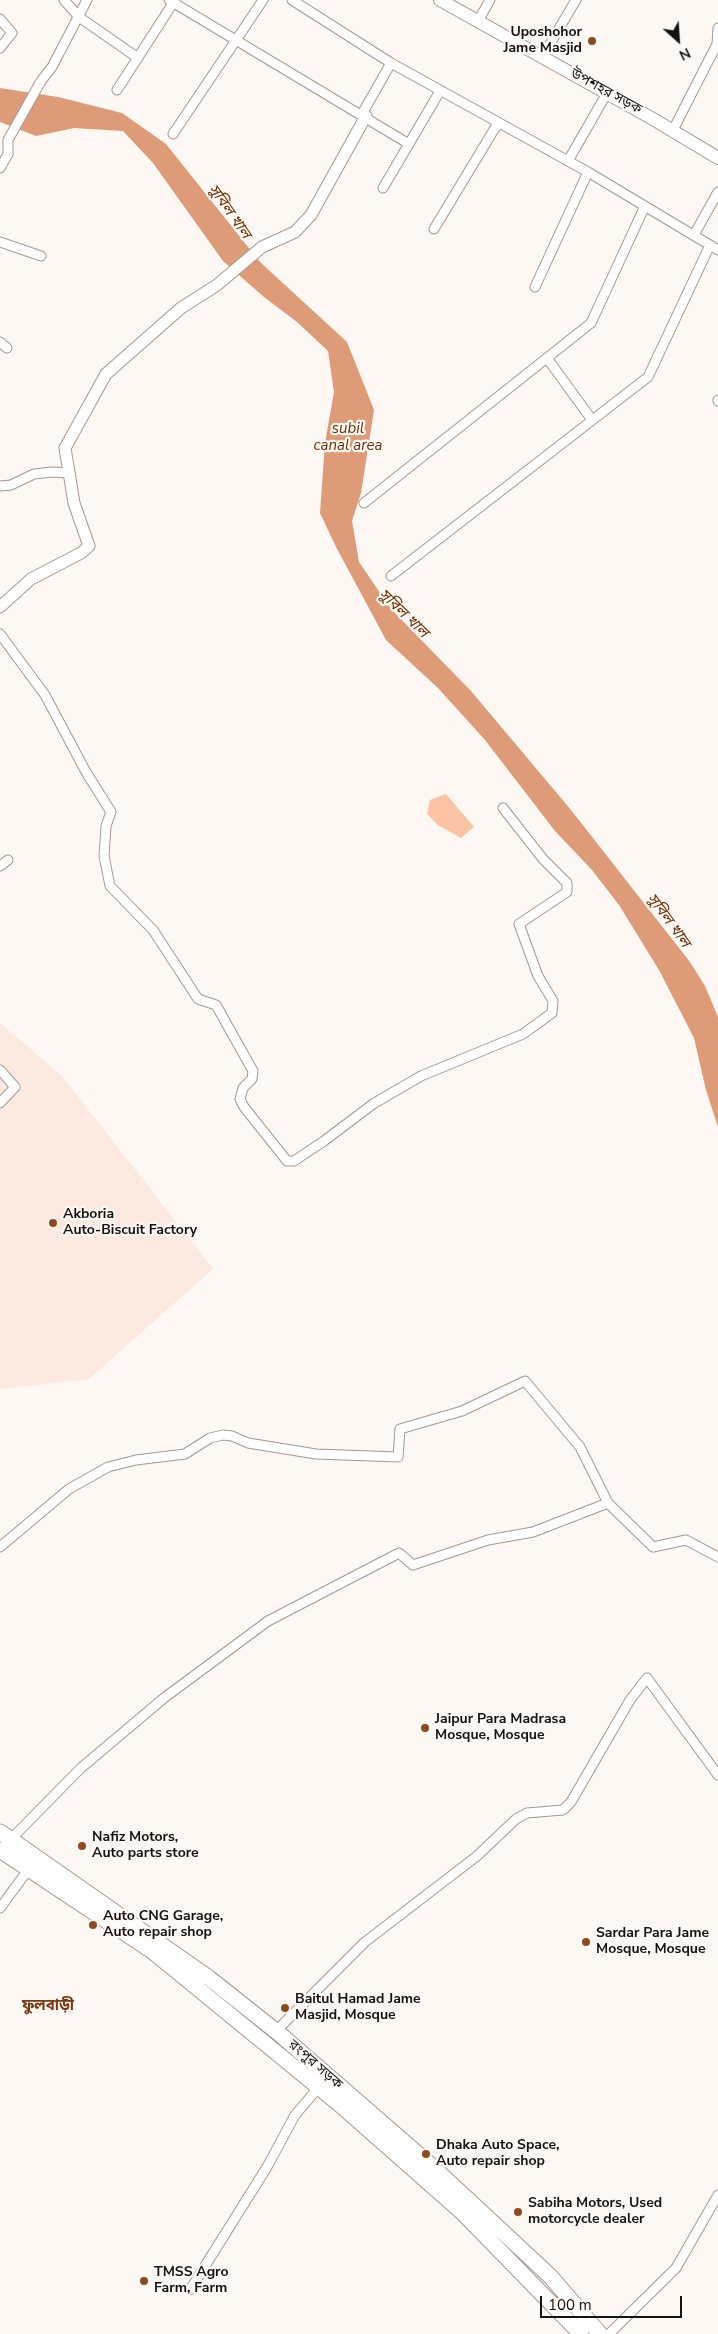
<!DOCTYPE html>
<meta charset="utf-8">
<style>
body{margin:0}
#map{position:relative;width:718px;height:2334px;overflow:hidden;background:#fef8f4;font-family:"Nunito Sans",sans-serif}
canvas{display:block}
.north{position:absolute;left:653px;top:15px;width:50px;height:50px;-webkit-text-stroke:4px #fef8f4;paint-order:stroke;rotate:154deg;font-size:14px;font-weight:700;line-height:20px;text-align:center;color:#17110f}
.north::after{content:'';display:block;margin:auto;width:18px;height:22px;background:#17110f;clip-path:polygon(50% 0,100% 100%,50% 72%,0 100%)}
.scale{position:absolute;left:540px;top:2296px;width:142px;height:22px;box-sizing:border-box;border:2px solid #17110f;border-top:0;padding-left:6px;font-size:15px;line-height:18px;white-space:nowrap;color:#17110f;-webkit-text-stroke:4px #fef8f4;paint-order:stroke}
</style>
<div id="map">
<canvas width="718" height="2334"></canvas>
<div class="north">N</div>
<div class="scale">100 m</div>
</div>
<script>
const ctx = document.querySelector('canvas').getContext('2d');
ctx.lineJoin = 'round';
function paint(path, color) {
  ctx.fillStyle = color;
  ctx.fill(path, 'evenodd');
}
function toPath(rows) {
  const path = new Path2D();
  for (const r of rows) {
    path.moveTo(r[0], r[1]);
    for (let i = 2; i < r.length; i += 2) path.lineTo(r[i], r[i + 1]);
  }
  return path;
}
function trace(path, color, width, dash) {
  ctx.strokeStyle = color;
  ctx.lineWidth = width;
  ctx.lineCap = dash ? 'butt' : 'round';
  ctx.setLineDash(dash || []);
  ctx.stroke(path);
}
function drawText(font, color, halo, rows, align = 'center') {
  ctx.font = font + ' "Nunito Sans","Noto Sans Bengali",sans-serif';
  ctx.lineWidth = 4.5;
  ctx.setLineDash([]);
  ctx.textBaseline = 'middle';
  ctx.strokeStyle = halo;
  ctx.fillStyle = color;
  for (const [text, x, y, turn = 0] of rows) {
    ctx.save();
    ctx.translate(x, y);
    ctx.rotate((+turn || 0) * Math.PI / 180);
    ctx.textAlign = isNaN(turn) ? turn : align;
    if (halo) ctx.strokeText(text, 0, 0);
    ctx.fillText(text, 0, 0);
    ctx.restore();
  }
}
paint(toPath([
 [0,1023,62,1076,213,1269,89,1379,0,1389]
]), '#fce9df');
paint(toPath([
 [446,794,474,827,461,838,438,825,427,814,430,800]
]), '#fbc2a4');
paint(toPath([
 [0,88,58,97,122,113,166,144,260,262,347,342,374,410,361,493,352,521,359,562,391,609,471,691,571,810,690,962,705,986,718,1017,718,1127,706,1090,694,1038,659,970,619,905,592,870,555,831,485,740,438,688,386,640,336,547,320,513,325,443,334,392,328,351,297,322,264,297,223,261,153,163,123,131,74,128,36,136,0,122]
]), '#de9b77');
const minor = toPath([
 [64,0,79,17,138,58],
 [169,0,409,144],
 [292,0,391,63,588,172,718,250],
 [0,19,12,33,0,48],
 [478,21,490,0],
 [542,57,576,0],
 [117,90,175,0],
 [362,114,391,63],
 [673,130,717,44,718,28],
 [173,134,263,0],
 [568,161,607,93],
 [0,168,8,154,8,140,41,81,52,67,87,0],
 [383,188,440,91],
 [434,229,498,123],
 [694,235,718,192],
 [0,242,41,256],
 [535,287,588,172],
 [0,342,7,348],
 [547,358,592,420],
 [718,401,718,400],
 [0,486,11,485,34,474,52,472,70,473],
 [364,503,591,323,645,206],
 [391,576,648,377,710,245],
 [0,634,45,695,86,772,111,812,106,826,104,856,110,886,153,930,198,999,216,1005,253,1071,252,1079,243,1088,240,1099,244,1107,287,1161,294,1161,324,1141,373,1104,421,1076,523,1034,552,1013,553,1001,538,976,519,924,567,892,567,883,543,859,503,808],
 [0,866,8,860],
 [0,1070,15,1087,0,1103],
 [0,1547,69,1489,108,1467,136,1460,185,1454,210,1438,223,1435,232,1436,248,1443,316,1454,398,1457,400,1429,462,1411,525,1381,580,1447,608,1503,653,1547,686,1540,718,1557],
 [11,1839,81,1768,164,1698,268,1621,399,1553,413,1565,488,1540,533,1532,608,1503],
 [0,1908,28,1870],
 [276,2031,365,1942,477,1856,516,1819,527,1813,563,1810,571,1802,630,1700,647,1678,718,1775],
 [190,2290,267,2167,295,2115,319,2087],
 [609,2334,676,2268,718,2195]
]);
const tertiary = toPath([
 [0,607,31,579,81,553,89,546,74,503,65,448,106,374,181,308,217,285,262,247,295,232,311,215,366,116]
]);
const secondary = toPath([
 [440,0,653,119,718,158]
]);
const trunk = toPath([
 [0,1832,209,1978,282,2036,435,2169,550,2276,600,2334],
 [0,1850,152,1951,344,2108,462,2212,581,2334]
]);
trace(minor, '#a6978f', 11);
trace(tertiary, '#a6978f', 13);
trace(secondary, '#a6978f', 14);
trace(trunk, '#a6978f', 17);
trace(minor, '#fff', 9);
trace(tertiary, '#fff', 11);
trace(secondary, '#fff', 12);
trace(trunk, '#fff', 15);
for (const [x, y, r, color] of [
 [592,41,5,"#8e4a1f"],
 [53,1223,5,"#8e4a1f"],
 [425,1728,5,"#8e4a1f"],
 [82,1846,5,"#8e4a1f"],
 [93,1925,5,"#8e4a1f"],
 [586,1942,5,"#8e4a1f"],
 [285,2008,5,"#8e4a1f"],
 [426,2154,5,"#8e4a1f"],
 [518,2212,5,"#8e4a1f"],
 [144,2281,5,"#8e4a1f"]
]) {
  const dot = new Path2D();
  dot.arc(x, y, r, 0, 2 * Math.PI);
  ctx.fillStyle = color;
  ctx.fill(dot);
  trace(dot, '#fef8f4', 2);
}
drawText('bold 14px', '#17110f', '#fef8f4', [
 ["Uposhohor",582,33,"right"],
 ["Jame Masjid",582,49,"right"],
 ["Akboria",63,1215],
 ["Auto-Biscuit Factory",63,1231],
 ["Jaipur Para Madrasa",435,1720],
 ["Mosque, Mosque",435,1736],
 ["Nafiz Motors,",92,1838],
 ["Auto parts store",92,1854],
 ["Auto CNG Garage,",103,1917],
 ["Auto repair shop",103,1933],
 ["Sardar Para Jame",596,1934],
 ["Mosque, Mosque",596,1950],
 ["Baitul Hamad Jame",295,2000],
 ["Masjid, Mosque",295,2016],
 ["Dhaka Auto Space,",436,2146],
 ["Auto repair shop",436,2162],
 ["Sabiha Motors, Used",528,2204],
 ["motorcycle dealer",528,2220],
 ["TMSS Agro",154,2273],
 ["Farm, Farm",154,2289]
], 'left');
drawText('14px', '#17110f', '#fef8f4', [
 ["উপশহর সড়ক",606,92,29],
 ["রংপুর সড়ক",315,2065,41]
]);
drawText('italic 15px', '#6a2e01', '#fef8f4', [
 ["সুবিল খাল",229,212,55],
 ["subil",348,429],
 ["canal area",348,446],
 ["সুবিল খাল",403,614,44],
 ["সুবিল খাল",668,921,54]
]);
drawText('bold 15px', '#773911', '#fef8f4', [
 ["ফুলবাড়ী",48,2006]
]);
</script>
